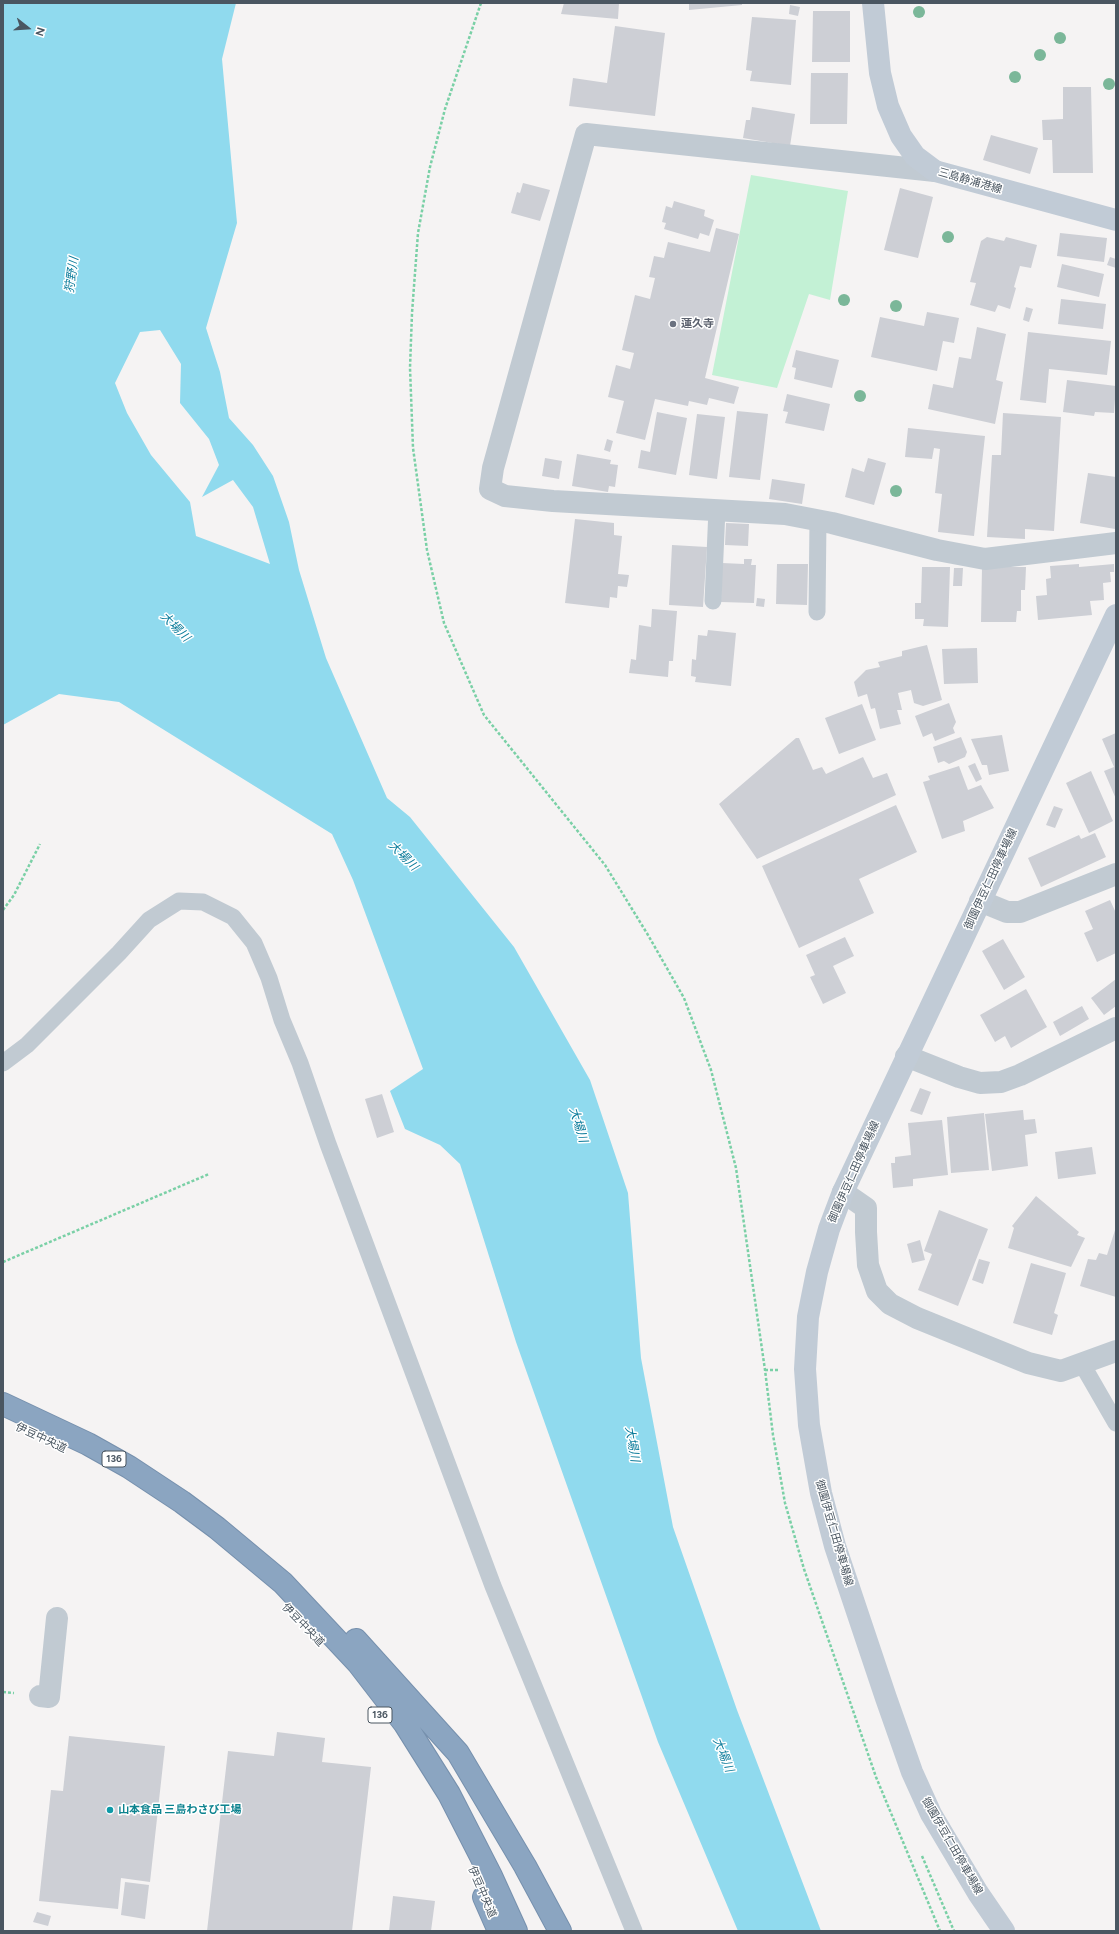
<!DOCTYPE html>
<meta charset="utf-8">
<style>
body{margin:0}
#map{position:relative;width:1119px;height:1934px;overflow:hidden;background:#f5f3f3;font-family:Figtree,sans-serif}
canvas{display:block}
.frame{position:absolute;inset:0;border:4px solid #4a5661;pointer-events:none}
.north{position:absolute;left:8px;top:8px;width:40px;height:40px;-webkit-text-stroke:3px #fff;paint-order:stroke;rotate:107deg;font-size:11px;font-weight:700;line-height:16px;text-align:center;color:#4a5661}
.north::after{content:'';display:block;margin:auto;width:14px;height:18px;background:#4a5661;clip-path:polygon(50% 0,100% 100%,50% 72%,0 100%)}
</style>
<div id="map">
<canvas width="1119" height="1934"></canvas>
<div class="frame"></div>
<div class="north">N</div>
</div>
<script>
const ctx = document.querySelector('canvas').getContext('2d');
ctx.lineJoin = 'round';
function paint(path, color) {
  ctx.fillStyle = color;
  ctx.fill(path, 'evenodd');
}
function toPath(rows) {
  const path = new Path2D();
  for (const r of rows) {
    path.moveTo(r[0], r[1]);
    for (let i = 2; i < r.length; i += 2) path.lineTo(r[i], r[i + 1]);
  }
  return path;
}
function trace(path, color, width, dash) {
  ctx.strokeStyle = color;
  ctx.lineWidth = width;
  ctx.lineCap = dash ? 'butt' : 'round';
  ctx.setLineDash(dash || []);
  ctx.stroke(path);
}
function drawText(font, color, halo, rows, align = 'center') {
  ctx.font = font + ' Figtree,"Noto Sans JP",sans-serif';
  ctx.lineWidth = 3;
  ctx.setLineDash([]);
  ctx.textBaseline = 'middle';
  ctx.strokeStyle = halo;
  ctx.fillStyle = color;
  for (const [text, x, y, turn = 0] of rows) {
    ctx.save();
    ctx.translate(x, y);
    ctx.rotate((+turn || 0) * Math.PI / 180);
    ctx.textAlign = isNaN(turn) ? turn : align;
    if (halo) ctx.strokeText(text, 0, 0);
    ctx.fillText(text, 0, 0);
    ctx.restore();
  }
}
paint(toPath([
 [751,175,848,191,830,300,809,294,777,388,712,375]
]), '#c3f1d5');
paint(toPath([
 [3,3,236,3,222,59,237,223,206,328,220,372,229,418,253,445,273,476,289,522,299,570,326,658,387,798,410,817,514,947,590,1080,628,1193,641,1358,673,1527,737,1710,821,1931,738,1931,658,1742,516,1342,460,1164,440,1145,405,1129,390,1091,423,1069,353,880,332,834,119,702,59,694,3,725],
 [160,330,181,364,180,403,209,439,219,465,202,497,233,480,253,507,270,564,196,536,190,502,151,455,127,413,115,383,140,332]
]), '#90daee');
paint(toPath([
 [564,3,619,3,618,19,561,14],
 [689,3,742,3,742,5,689,10],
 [790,5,800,7,798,16,789,14],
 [813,11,850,11,850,62,812,62],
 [752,17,796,20,791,85,750,81,752,71,746,70],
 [615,26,665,33,655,116,569,106,573,78,607,83],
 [811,73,848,73,847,124,810,124],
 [1063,87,1091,87,1093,173,1053,173,1052,140,1043,140,1042,120,1063,119],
 [752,107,795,114,790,146,743,138,746,120,750,120],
 [991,135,1038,148,1030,174,983,160],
 [523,183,550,190,540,221,511,213,517,192,520,193],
 [900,188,933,197,918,258,884,250],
 [674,201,705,210,704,216,714,220,709,236,700,233,698,239,664,229,666,223,662,222,666,206,672,208],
 [716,228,739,234,705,378,739,387,734,404,709,398,707,405,689,401,688,406,655,399,645,440,616,433,624,401,608,397,616,365,630,369,634,353,622,350,635,295,650,299,655,278,649,277,654,256,664,258,668,242,710,252],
 [1060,233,1107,238,1104,262,1057,256],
 [987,237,1004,241,1006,237,1037,245,1031,268,1020,266,1014,287,1016,288,1010,309,998,305,995,312,970,305,976,283,970,282,981,241],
 [1110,257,1116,259,1116,268,1107,265],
 [1062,264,1104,274,1099,297,1057,287],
 [1061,299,1106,304,1103,329,1058,324],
 [1026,307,1033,309,1029,322,1023,320],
 [927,312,959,318,954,343,943,341,937,371,871,357,880,317,924,326],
 [977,327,1006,334,996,380,1003,382,995,424,928,409,933,384,953,388,959,357,971,359],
 [1028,332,1111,341,1107,375,1049,369,1046,403,1020,400],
 [796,350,839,360,832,388,794,379,796,368,792,367],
 [1067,380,1116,386,1114,413,1095,412,1094,416,1063,412],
 [787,394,830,404,824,431,785,423,788,412,783,411],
 [737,411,768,414,760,480,729,477],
 [657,412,687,418,676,475,638,468,641,450,650,452],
 [1003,413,1061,417,1054,531,1025,529,1025,539,987,537,992,455,1001,455],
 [697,414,725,417,717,479,689,475],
 [908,428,985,436,974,536,938,532,942,494,935,493,940,449,934,448,932,459,905,457],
 [607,439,613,441,610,452,604,450],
 [577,454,611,460,610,464,618,465,615,487,609,486,608,492,572,486],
 [545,458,562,461,559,479,542,476],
 [868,458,886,463,874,505,845,497,852,468,864,472],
 [1088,473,1116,477,1115,529,1080,523],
 [772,479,805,484,802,504,769,499],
 [575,519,614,523,614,535,622,536,618,574,629,575,627,587,618,586,617,598,610,597,609,608,565,603],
 [726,523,749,524,748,546,725,545],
 [672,545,707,547,703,607,669,605],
 [744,559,752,559,751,565,756,565,754,603,721,602,722,563,744,564],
 [777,564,808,564,807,605,776,604],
 [1079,564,1079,567,1114,564,1114,572,1110,572,1111,582,1103,583,1104,600,1090,601,1092,615,1038,620,1036,596,1047,595,1046,579,1051,578,1050,566],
 [922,567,950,567,948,627,923,626,924,619,915,619,915,603,921,603],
 [982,567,1026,567,1025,590,1021,590,1021,611,1017,611,1016,622,981,622],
 [954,568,963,568,962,586,953,586],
 [757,598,765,599,764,607,756,606],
 [652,609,677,611,673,661,669,661,668,677,629,673,631,659,636,660,639,625,651,627],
 [708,630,736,633,731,686,695,682,696,677,691,676,692,659,696,660,698,635,707,636],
 [927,645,942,700,923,706,914,703,911,690,898,693,902,710,897,710,901,724,880,729,875,708,871,709,867,694,858,697,854,682,866,670,880,667,878,662,902,656,902,651],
 [977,648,978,683,944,684,942,649],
 [949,703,956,722,953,728,955,733,935,741,932,733,923,737,915,716],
 [862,704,876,740,839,754,825,718],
 [1116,733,1116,799,1104,771,1114,767,1102,739],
 [1002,735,1009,771,989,775,987,765,982,765,971,739],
 [961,737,967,752,965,757,949,764,944,761,938,763,933,747],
 [796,738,799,738,813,770,822,767,826,774,863,757,873,778,887,773,896,795,757,859,719,804],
 [975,763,982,779,976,782,968,766],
 [959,766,968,790,981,785,994,808,963,821,965,831,942,839,923,782,930,780,928,776],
 [1091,771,1113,821,1089,833,1066,783],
 [896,805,917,852,859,879,874,913,799,948,762,866],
 [1054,806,1063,809,1055,828,1046,825],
 [1095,833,1106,857,1041,887,1028,858,1079,835,1081,839],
 [1110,900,1116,913,1116,953,1097,962,1084,933,1093,929,1085,911],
 [845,937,854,956,833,966,846,993,823,1004,810,977,815,975,806,955],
 [1003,939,1025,977,1004,990,982,951],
 [1116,979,1116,1006,1104,1015,1091,998],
 [1026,989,1047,1027,1011,1048,1005,1036,995,1042,980,1015],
 [1082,1006,1089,1019,1060,1036,1053,1022],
 [920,1088,931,1092,922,1115,910,1111],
 [382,1094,394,1132,377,1138,365,1099],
 [1023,1110,1024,1120,1035,1119,1037,1133,1025,1135,1028,1166,992,1171,985,1114],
 [984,1113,989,1170,951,1173,947,1117],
 [942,1120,948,1175,913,1179,913,1186,893,1188,891,1163,895,1163,895,1157,911,1155,908,1123],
 [1092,1147,1096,1174,1058,1179,1055,1152],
 [1036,1196,1079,1232,1077,1235,1085,1238,1071,1267,1008,1248,1014,1228,1012,1226],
 [939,1210,988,1229,958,1306,918,1290,932,1254,924,1251],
 [1116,1227,1116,1297,1080,1286,1088,1259,1096,1260,1099,1253,1107,1255],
 [920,1240,925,1260,912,1263,907,1244],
 [979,1259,990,1262,983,1284,972,1280],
 [1031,1263,1066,1273,1054,1313,1058,1315,1052,1335,1013,1323],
 [277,1732,325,1738,322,1762,371,1767,352,1931,207,1931,228,1751,274,1756],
 [69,1736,165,1746,150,1882,121,1878,118,1909,39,1901,51,1790,63,1791],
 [125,1882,149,1885,145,1919,121,1915],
 [393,1896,435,1901,431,1931,389,1931],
 [37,1912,51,1916,48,1926,33,1922]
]), '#cdcfd5');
const highway = toPath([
 [3,1404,88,1444,129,1467,182,1502,217,1528,283,1583,358,1663,405,1724,449,1794,491,1876,516,1931],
 [356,1640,458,1753,525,1866,560,1931],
 [484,1897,499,1931]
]);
trace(highway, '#7690ad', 24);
trace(toPath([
 [481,3,445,109,430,167,418,233,412,313,410,368,413,448,427,550,444,623,484,715,605,865,648,935,684,998,711,1070,736,1168,765,1370,773,1435,785,1503,804,1569,876,1777,940,1931],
 [3,910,14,895,40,844],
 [3,1262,209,1174],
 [765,1370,779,1370],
 [3,1692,14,1693],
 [922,1856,954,1931]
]), '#7ad0a6', 2.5, [3, 2]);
trace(toPath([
 [713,601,717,509],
 [817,612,818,520],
 [3,1063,27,1045,119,953,149,920,179,901,203,902,233,917,254,943,269,978,282,1020,300,1063,328,1144,493,1586,634,1931],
 [1082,1364,1116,1423]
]), '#c1cad2', 17);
trace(toPath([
 [935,171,586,134,493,468,490,489,505,496,553,501,785,514,832,523,937,550,985,559,1116,543],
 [980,901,1007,912,1020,912,1116,874],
 [906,1056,959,1077,980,1083,1001,1082,1020,1075,1116,1028],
 [843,1192,866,1208,866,1232,868,1265,877,1291,890,1304,917,1318,1028,1363,1061,1371,1116,1351],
 [40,1696,49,1697,57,1618]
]), '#c1cad2', 22);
trace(toPath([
 [873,3,880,73,888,106,901,136,915,156,935,171,1116,220],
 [1004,1931,978,1893,931,1814,912,1772,886,1698,835,1546,821,1493,809,1425,805,1369,808,1317,817,1272,829,1229,843,1192,1116,615]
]), '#c1cbd6', 22);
trace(highway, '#8ba5c1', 22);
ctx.fillStyle = '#7bb799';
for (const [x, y] of [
 [919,12],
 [1060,38],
 [1040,55],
 [1015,77],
 [1109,84],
 [948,237],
 [844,300],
 [896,306],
 [860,396],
 [896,491]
]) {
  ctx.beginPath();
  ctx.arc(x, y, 6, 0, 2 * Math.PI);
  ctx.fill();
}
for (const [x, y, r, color] of [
 [673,324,4,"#6b7280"],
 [110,1810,4,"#0f9aa8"]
]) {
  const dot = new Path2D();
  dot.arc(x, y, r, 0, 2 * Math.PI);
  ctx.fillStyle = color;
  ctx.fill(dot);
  trace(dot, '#fff', 1.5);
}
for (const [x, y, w] of [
 [114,1459,24],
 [380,1715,24]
]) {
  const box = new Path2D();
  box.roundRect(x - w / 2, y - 8, w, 16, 3);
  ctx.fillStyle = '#fff';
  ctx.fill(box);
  trace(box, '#4a5661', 1);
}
drawText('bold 10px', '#4a5661', null, [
 ["136",114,1459],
 ["136",380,1715]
]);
drawText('11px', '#4a5661', '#fff', [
 ["三島静浦港線",970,181,16],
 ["御園伊豆仁田停車場線",991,879,-65],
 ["御園伊豆仁田停車場線",854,1172,-66],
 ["伊豆中央道",41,1438,25],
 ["御園伊豆仁田停車場線",834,1533,74],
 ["伊豆中央道",303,1625,46],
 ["御園伊豆仁田停車場線",952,1846,60],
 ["伊豆中央道",482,1892,67]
]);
drawText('bold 11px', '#5b616d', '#fff', [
 ["蓮久寺",681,324]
], 'left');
drawText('bold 11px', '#0d838f', '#fff', [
 ["山本食品 三島わさび工場",118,1810]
], 'left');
drawText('italic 12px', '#0c7c9b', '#fff', [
 ["狩野川",72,275,-82],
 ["大場川",175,627,45],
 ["大場川",403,856,45],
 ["大場川",578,1125,73],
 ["大場川",632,1444,80],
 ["大場川",723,1755,68]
]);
</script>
